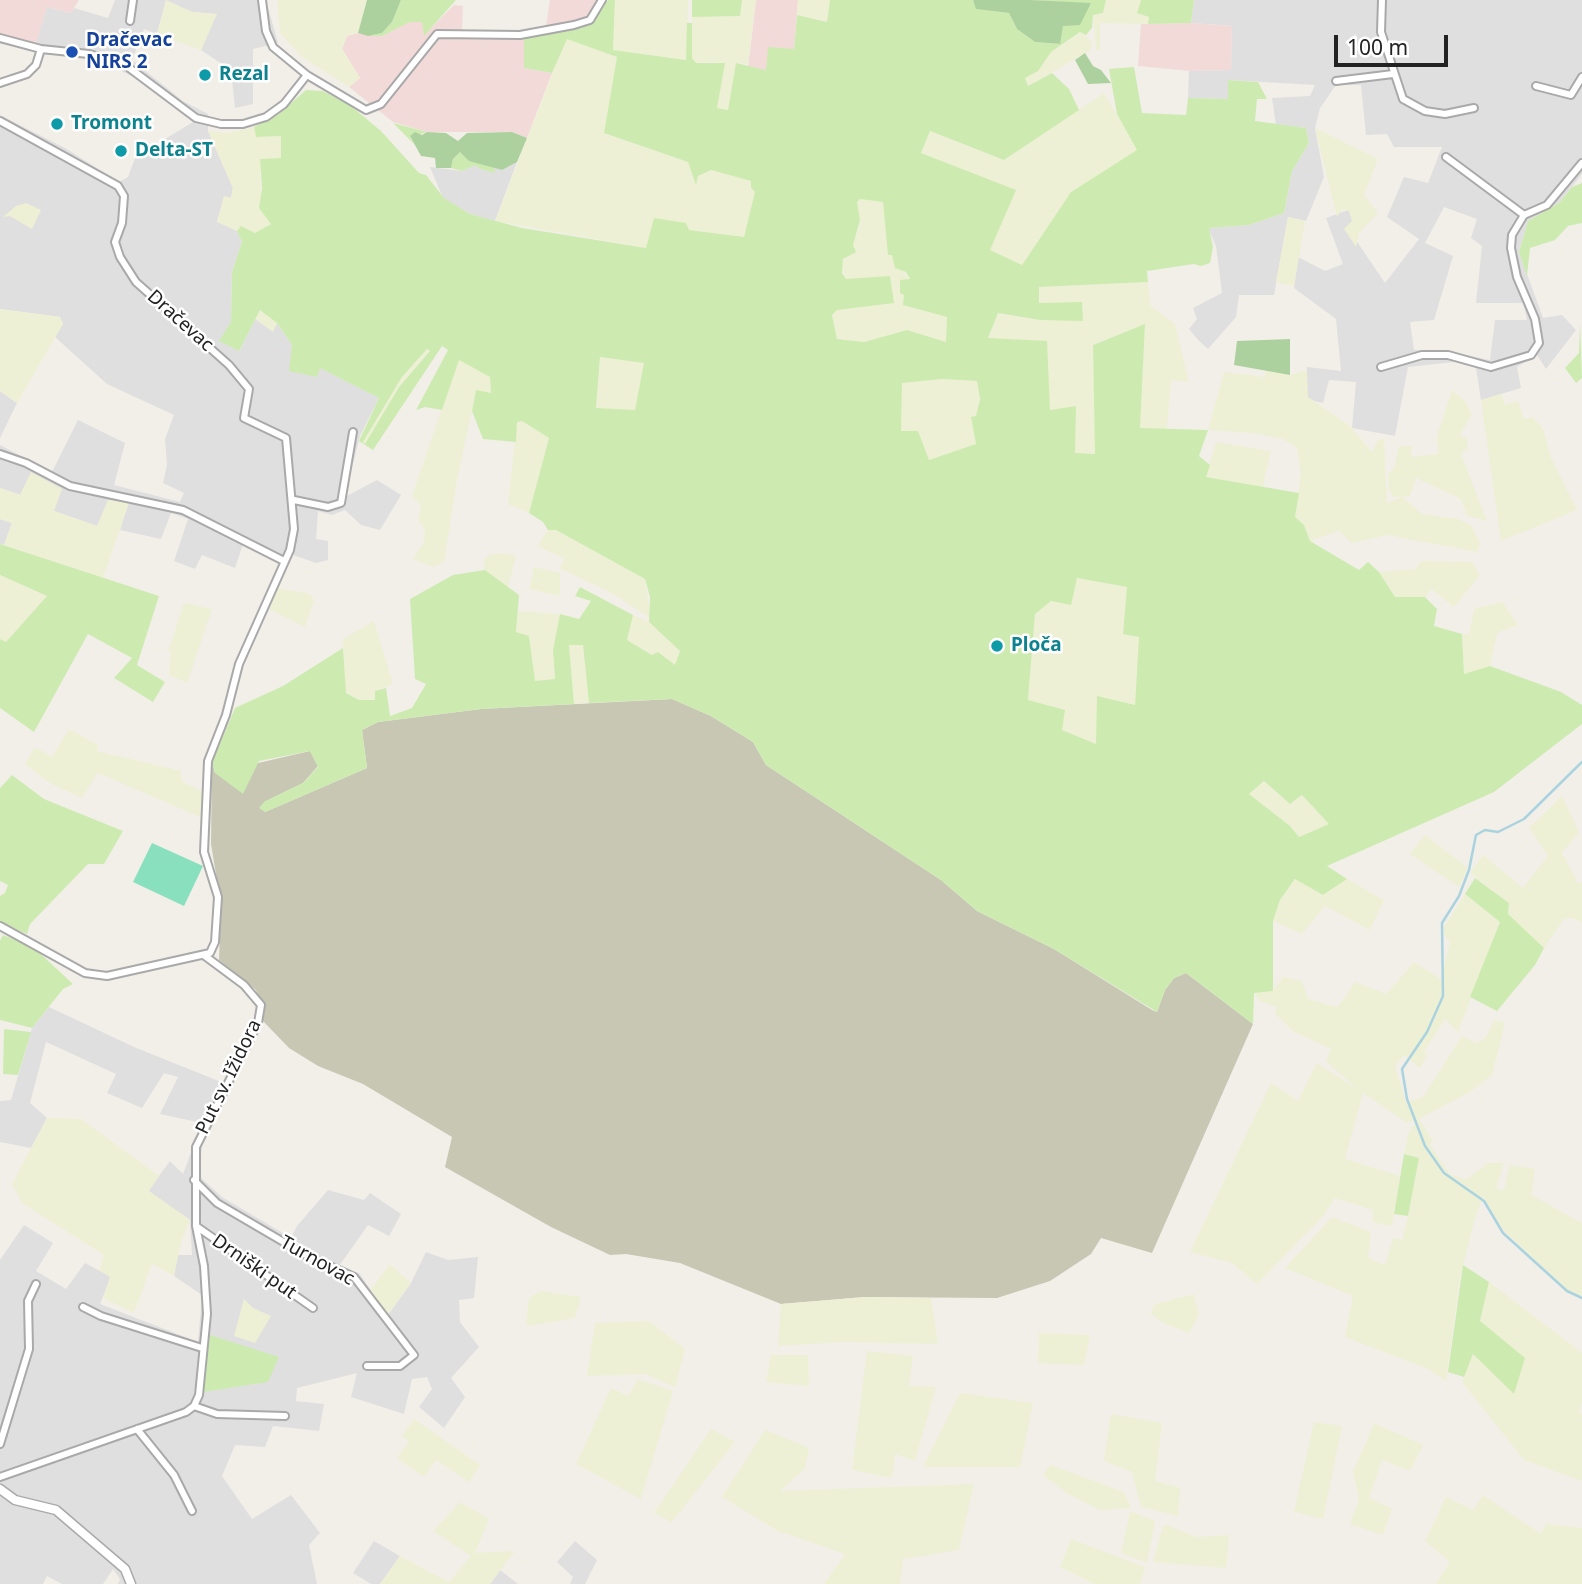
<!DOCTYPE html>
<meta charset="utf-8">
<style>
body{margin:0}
#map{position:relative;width:1582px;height:1584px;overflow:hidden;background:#f2efe9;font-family:"Noto Sans",sans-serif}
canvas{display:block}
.scale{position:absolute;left:1334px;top:35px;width:114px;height:32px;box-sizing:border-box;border:4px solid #222;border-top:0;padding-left:9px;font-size:21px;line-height:24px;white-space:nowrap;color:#222;-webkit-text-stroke:5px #fff;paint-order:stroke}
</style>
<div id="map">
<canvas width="1582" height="1584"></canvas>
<div class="scale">100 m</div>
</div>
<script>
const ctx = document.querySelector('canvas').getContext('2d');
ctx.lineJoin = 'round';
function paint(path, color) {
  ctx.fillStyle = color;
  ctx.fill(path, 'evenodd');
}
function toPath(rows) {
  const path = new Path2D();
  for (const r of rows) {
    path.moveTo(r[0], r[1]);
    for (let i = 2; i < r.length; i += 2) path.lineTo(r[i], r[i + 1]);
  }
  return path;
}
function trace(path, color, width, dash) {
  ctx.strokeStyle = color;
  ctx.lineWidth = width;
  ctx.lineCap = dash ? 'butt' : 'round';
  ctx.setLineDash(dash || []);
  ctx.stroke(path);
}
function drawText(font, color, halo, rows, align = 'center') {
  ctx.font = font + ' "Noto Sans",sans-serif';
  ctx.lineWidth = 5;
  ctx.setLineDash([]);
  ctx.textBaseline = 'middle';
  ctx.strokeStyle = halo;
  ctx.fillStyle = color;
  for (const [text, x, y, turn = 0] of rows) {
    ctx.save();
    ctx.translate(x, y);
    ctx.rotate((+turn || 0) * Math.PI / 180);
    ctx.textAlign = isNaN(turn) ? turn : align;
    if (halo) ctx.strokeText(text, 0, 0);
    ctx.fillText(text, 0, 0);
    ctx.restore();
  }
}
paint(toPath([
 [115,0,263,0,267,4,278,43,253,49,253,104,235,108,231,70,201,50,216,14,192,12,166,1,157,34,144,29,132,60,183,101,208,114,208,131,233,188,231,198,225,196,217,221,237,231,242,242,232,272,231,322,239,351,260,310,277,323,292,345,319,367,379,398,360,436,345,497,377,480,401,495,380,530,361,525,345,510,332,515,318,511,316,539,328,541,328,560,316,563,293,555,288,564,243,544,235,568,202,555,195,569,174,561,188,519,171,513,161,539,120,530,128,503,97,526,54,511,31,473,21,495,0,488,0,445,52,472,78,420,125,443,114,485,180,502,184,493,163,483,167,465,165,439,174,415,107,384,55,337,63,324,60,317,0,309,0,115,65,148,119,182,128,177,141,142,152,147,193,122,136,78,102,62,33,51,47,7,71,13,74,8,108,18],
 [1194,0,1582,0,1582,174,1559,203,1528,221,1519,252,1543,318,1562,315,1576,330,1546,369,1537,355,1517,367,1521,388,1481,400,1476,368,1454,362,1408,367,1395,436,1352,428,1356,382,1329,380,1323,403,1305,399,1307,367,1341,371,1336,319,1294,288,1298,257,1325,271,1343,264,1326,218,1351,209,1353,224,1347,227,1385,283,1419,239,1387,217,1404,177,1428,183,1442,147,1394,147,1387,134,1366,135,1361,85,1336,85,1320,108,1315,128,1324,177,1306,221,1288,217,1274,295,1239,295,1236,317,1208,349,1199,341,1189,329,1197,319,1193,308,1222,293,1216,246,1208,228,1249,225,1284,213,1292,171,1309,143,1306,128,1276,125,1272,98,1310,96,1315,85,1228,80,1229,99,1188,98,1189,71,1231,70,1232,26,1191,23],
 [1444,207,1477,219,1471,238,1482,246,1476,303,1523,303,1527,320,1495,320,1490,360,1442,350,1414,350,1410,322,1434,320,1453,256,1425,243],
 [517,162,495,221,470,214,443,198,430,167,462,171,477,164,480,169,494,172,494,167,502,170],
 [0,391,17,403,0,438],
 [0,519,12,523,4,545,0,544],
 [49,1007,134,1047,231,1086,202,1145,199,1176,222,1197,291,1238,297,1226,328,1190,364,1200,370,1193,401,1214,389,1236,368,1225,339,1266,359,1273,388,1315,411,1283,426,1252,448,1260,478,1257,474,1298,459,1300,460,1322,479,1347,451,1378,465,1397,444,1428,419,1407,432,1389,427,1377,412,1379,404,1414,351,1397,357,1373,297,1388,296,1401,324,1404,319,1431,273,1426,265,1447,235,1445,222,1476,252,1519,291,1495,320,1533,309,1545,317,1584,118,1584,120,1579,113,1569,103,1584,62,1584,47,1576,43,1584,0,1584,0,1260,24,1225,53,1243,36,1271,66,1289,85,1263,111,1277,100,1304,198,1342,202,1295,174,1276,178,1255,192,1255,190,1220,148,1191,170,1161,183,1174,202,1123,160,1114,178,1077,164,1073,142,1108,107,1093,116,1074,46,1042,30,1103,47,1118,31,1148,0,1142,0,1101,11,1100,32,1028],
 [374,1541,400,1556,380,1584,371,1584,353,1573],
 [575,1541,597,1560,585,1584,570,1584,573,1577,557,1562],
 [500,1570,518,1584,490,1584]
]), '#e0dfdf');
paint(toPath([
 [0,0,79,0,71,13,47,7,36,43,0,33],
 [550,0,598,0,587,18,546,27],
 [756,0,798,0,794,50,766,70,748,68],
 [454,5,463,6,462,30,524,31,524,68,552,73,527,138,512,132,427,132,393,122,349,87,360,78,342,49,347,36,358,33,382,36,410,22,423,22,424,35],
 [1191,23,1232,26,1231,70,1189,71,1138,66,1141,24]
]), '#f2dad9');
paint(toPath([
 [672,699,711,716,753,742,766,765,941,880,977,911,1054,949,1152,1010,1157,1012,1165,990,1174,978,1186,973,1253,1024,1152,1253,1101,1238,1091,1254,1050,1281,997,1298,865,1297,781,1304,680,1263,626,1254,610,1255,551,1227,445,1167,452,1137,363,1084,318,1066,289,1048,263,1021,265,1006,255,989,219,960,221,904,211,844,212,762,215,773,310,751,318,766,303,783,264,802,265,812,367,768,362,730,378,722,481,709]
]), '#c7c7b4');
paint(toPath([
 [166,0,192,12,217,14,201,50,157,34],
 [277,0,367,0,358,33,347,36,342,49,360,78,349,87,302,57,280,33],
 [615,0,688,0,687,60,613,50],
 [742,0,756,0,748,64,736,63,729,110,717,109,715,61,696,63,692,58,692,17,740,16],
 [798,0,830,0,827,22,797,15],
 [1106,0,1141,0,1137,13,1149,17,1148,24,1100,23,1100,50,1096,50,1093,15,1103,13],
 [1081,32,1092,42,1091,50,1028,86,1025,78,1051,52],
 [566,38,618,57,604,133,688,162,697,183,698,176,711,170,752,181,756,192,744,238,689,230,646,248,495,221],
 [1104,93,1138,150,1071,192,1022,265,990,250,921,153,930,131,1004,160],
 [254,127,256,137,281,136,281,159,260,160,261,202,271,224,255,233,241,226,237,231,217,222,224,196,231,198,233,188,208,131,227,133],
 [1315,128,1378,159,1364,195,1378,213,1359,233,1356,247,1344,229,1352,221,1349,211,1342,209,1337,217],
 [860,199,884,202,888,254,892,255,910,280,900,280,905,294,947,317,946,342,907,330,863,342,837,339,832,315,837,310,846,279,841,265,858,230,860,220,857,202],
 [26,203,41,210,32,229,10,216,3,217,16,206],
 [1288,217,1305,221,1294,286,1276,282],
 [1148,282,1150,305,1175,324,1189,382,1171,380,1167,429,1140,428,1145,325,1093,344,1096,454,1075,453,1050,410,988,339,997,313,1040,320,1039,287],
 [0,309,60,317,63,324,17,403,0,391],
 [260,310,277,323,273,332,255,319],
 [427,349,430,351,399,387,366,444,363,442,402,377],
 [600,357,645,363,635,410,596,409],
 [459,359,490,377,491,393,476,391,457,480,444,562,433,567,413,559,424,542,425,530,418,520,421,505,412,496],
 [1266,370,1290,375,1307,370,1308,397,1350,426,1372,452,1378,440,1384,439,1387,503,1402,497,1393,497,1389,491,1388,475,1395,465,1399,446,1412,446,1411,457,1438,454,1437,436,1452,390,1464,400,1472,414,1460,435,1467,439,1468,448,1461,454,1487,521,1467,516,1461,499,1416,478,1410,496,1402,497,1422,514,1458,519,1471,525,1480,543,1477,552,1387,535,1352,543,1339,531,1310,541,1304,525,1295,517,1301,472,1297,448,1283,439,1255,433,1208,430,1224,372,1265,377],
 [942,379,977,381,980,399,976,416,971,418,977,444,929,460,914,432,901,431,902,382],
 [1501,394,1505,405,1518,401,1524,419,1533,417,1544,431,1551,458,1577,510,1501,541,1481,400],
 [522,421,549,438,529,513,508,504,517,422],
 [1216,442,1271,451,1263,487,1206,477],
 [31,472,62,489,54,511,97,526,108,500,129,503,103,578,4,545,12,523,0,519,0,488,20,495],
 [548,530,556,530,645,579,651,619,610,592,559,568,565,559,537,546],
 [503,553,516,556,508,587,485,570,484,560,489,555],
 [1421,561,1472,562,1480,575,1454,607,1431,589,1425,597,1395,597,1379,572,1416,569],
 [534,567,560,573,560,596,529,589],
 [0,575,47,596,6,642,0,639],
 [1077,578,1127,587,1123,633,1139,637,1135,705,1096,744,1062,730,1028,700,1035,614],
 [278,588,310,594,314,601,305,627,269,609],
 [1502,602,1518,625,1497,633,1490,666,1464,675,1462,634,1469,634,1474,609],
 [184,603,212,609,187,683,169,675,171,653,168,652],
 [518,611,560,614,553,650,555,679,535,681,529,637,516,632],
 [633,615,649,622,680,651,675,666,658,652,653,655,627,640],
 [374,621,393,684,375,691,376,700,359,700,345,692,343,639],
 [569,644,583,645,589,703,574,704],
 [69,729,98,745,97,751,181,771,182,782,202,791,200,817,98,773,82,798,48,782,25,764,35,747,52,757],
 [1264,781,1290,804,1302,795,1330,824,1299,837,1290,826,1248,794],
 [1562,796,1579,832,1562,853,1578,883,1582,882,1582,923,1573,918,1564,919,1544,948,1508,914,1509,903,1470,873,1483,855,1523,888,1548,856,1529,828],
 [1425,835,1468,868,1459,887,1410,854],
 [1296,879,1323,895,1347,879,1384,900,1370,930,1325,906,1302,934,1273,921,1280,900],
 [1465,894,1500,922,1458,1032,1445,1019,1424,1052,1427,1055,1420,1068,1404,1055,1395,1066,1406,1103,1423,1097,1462,1036,1476,1043,1486,1037,1494,1020,1505,1023,1492,1075,1470,1092,1419,1119,1433,1141,1430,1145,1450,1174,1466,1180,1488,1163,1504,1163,1496,1189,1504,1190,1510,1165,1535,1169,1531,1195,1582,1223,1582,1297,1565,1289,1503,1230,1483,1197,1475,1218,1460,1278,1446,1381,1428,1369,1345,1337,1353,1296,1285,1268,1332,1217,1371,1232,1368,1258,1385,1265,1393,1238,1402,1240,1408,1216,1419,1158,1404,1154,1408,1134,1417,1119,1407,1123,1363,1093,1345,1159,1400,1176,1392,1226,1372,1222,1373,1210,1335,1198,1323,1216,1257,1284,1232,1263,1190,1252,1271,1083,1298,1101,1317,1063,1357,1089,1326,1061,1331,1049,1294,1032,1275,1014,1277,1007,1259,1001,1254,992,1273,991,1283,977,1302,981,1308,999,1338,1007,1355,982,1386,994,1414,962,1441,979,1450,942,1443,933,1444,927],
 [47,1118,81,1119,159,1176,149,1191,190,1220,180,1245,174,1276,152,1264,134,1313,103,1298,110,1277,99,1270,104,1255,22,1203,12,1184],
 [390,1264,411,1283,387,1315,369,1292],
 [1489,1282,1582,1353,1582,1401,1579,1412,1582,1414,1582,1481,1524,1460,1462,1382,1473,1354],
 [540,1291,581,1297,575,1318,526,1326,529,1298],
 [1194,1294,1199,1315,1189,1333,1161,1322,1151,1313,1155,1304],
 [865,1297,931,1298,938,1344,843,1342,778,1346,781,1304],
 [244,1299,253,1308,271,1316,255,1343,234,1336],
 [649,1321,685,1349,675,1387,645,1374,587,1376,595,1323],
 [1039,1333,1090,1335,1084,1365,1038,1363],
 [867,1351,913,1356,909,1386,936,1387,915,1461,895,1454,892,1478,852,1470],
 [771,1355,808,1355,809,1386,766,1382],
 [638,1379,673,1391,641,1499,576,1464,611,1388,628,1396],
 [960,1393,1033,1403,1020,1467,923,1467],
 [1111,1414,1162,1423,1155,1481,1180,1488,1178,1516,1141,1507,1132,1472,1104,1461],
 [414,1419,480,1465,469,1482,436,1460,424,1477,397,1458,409,1441,402,1436],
 [1314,1422,1342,1426,1323,1519,1294,1512],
 [1374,1423,1423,1445,1410,1471,1382,1460,1369,1498,1392,1509,1383,1535,1350,1524,1359,1500,1353,1472],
 [711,1429,735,1442,672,1522,654,1513],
 [765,1430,809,1448,805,1469,780,1491,974,1484,959,1550,903,1559,900,1584,824,1584,845,1554,778,1531,722,1497],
 [1050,1465,1124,1492,1131,1508,1100,1510,1068,1494,1043,1475],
 [1483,1495,1541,1534,1546,1524,1582,1528,1582,1584,1436,1584,1450,1562,1425,1541,1446,1497,1473,1510],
 [460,1502,489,1519,475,1553,515,1551,490,1584,380,1584,400,1556,449,1582,471,1556,433,1531],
 [1130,1511,1155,1521,1147,1563,1121,1553],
 [1167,1525,1196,1537,1229,1535,1226,1568,1153,1562,1163,1526],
 [1071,1539,1145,1567,1140,1584,1094,1584,1060,1567]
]), '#eef0d5');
paint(toPath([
 [401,0,456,0,424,36,422,22,410,22,382,36,368,36,382,33,392,22],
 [608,0,615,0,613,50,686,60,687,23,692,23,692,58,696,63,725,63,717,108,728,110,736,63,766,70,768,47,794,49,797,15,827,22,830,0,973,0,977,9,1009,13,1017,29,1035,42,1059,44,1063,25,1091,4,1031,0,1106,0,1103,13,1093,15,1092,28,1086,35,1080,32,1051,52,1038,71,1025,78,1028,86,1052,73,1069,89,1079,110,1004,160,930,131,921,153,1016,190,990,250,1022,265,1071,192,1137,150,1117,114,1109,69,1134,67,1142,113,1186,115,1188,98,1228,99,1228,80,1258,82,1267,99,1257,99,1255,121,1306,128,1309,143,1292,171,1284,213,1249,225,1209,228,1213,247,1210,263,1201,266,1194,264,1147,271,1148,282,1039,287,1039,303,1082,302,1083,321,1040,320,998,313,988,338,1047,341,1050,410,1076,406,1075,453,1095,454,1093,345,1145,324,1140,428,1208,430,1199,456,1210,465,1206,477,1299,493,1295,517,1304,525,1310,541,1359,570,1368,562,1379,572,1395,597,1425,597,1437,609,1434,626,1462,634,1464,674,1490,666,1561,692,1582,705,1582,724,1494,792,1327,866,1347,879,1323,895,1295,879,1280,900,1273,921,1273,991,1254,993,1253,1024,1186,973,1174,978,1165,990,1157,1012,1054,949,977,911,941,880,766,765,753,742,711,716,672,699,589,703,583,645,569,645,574,704,481,709,378,722,362,730,367,768,265,812,259,808,264,802,303,783,318,767,310,751,259,761,243,794,215,773,212,762,235,708,283,686,343,648,346,693,359,700,375,700,375,691,386,688,390,716,412,708,426,684,415,679,410,599,453,575,485,570,519,595,516,632,529,636,535,681,555,679,553,650,560,614,579,619,591,601,575,596,580,587,633,615,627,640,652,655,658,652,675,665,680,651,649,622,650,597,645,579,556,530,548,530,543,522,529,513,549,438,522,421,517,422,516,442,483,439,472,411,476,390,491,393,490,377,459,360,442,410,425,407,416,410,448,350,442,346,373,450,359,441,379,398,320,368,317,377,289,371,292,345,277,323,260,310,239,351,219,341,231,322,232,272,242,242,237,231,241,226,255,233,271,224,259,208,262,188,260,159,281,158,281,136,256,137,254,127,279,114,306,90,323,91,351,106,381,131,419,173,426,175,444,198,470,214,522,228,646,248,654,218,686,223,689,230,744,237,755,192,751,188,751,181,711,170,698,176,696,185,688,162,604,133,617,57,567,39,552,73,524,68,524,37,590,24],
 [860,199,883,202,888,255,892,255,895,268,906,272,910,279,900,280,900,293,904,295,903,305,947,317,946,342,907,330,864,342,837,339,832,315,837,310,894,303,890,276,846,279,842,273,843,259,856,252,853,245,860,220,857,202],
 [427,349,430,351,399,387,365,444,363,442,402,377],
 [600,357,644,363,635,410,596,408],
 [942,379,977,381,980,399,976,416,971,417,976,444,929,460,918,431,901,431,902,383],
 [1077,578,1127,587,1123,634,1139,637,1135,705,1097,696,1096,744,1062,730,1065,710,1028,700,1035,614,1051,601,1071,605],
 [1264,781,1290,804,1302,795,1329,824,1299,837,1290,826,1249,794],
 [692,0,742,0,740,16,692,17],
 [1141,0,1194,0,1191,23,1148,24,1149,17,1137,13],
 [393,123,427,132,410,137,415,145],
 [460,152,494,167,495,173,480,169,476,165,462,171,451,168,453,159],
 [1582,183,1582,223,1568,226,1555,240,1530,248,1527,276,1519,252,1528,221,1559,203,1572,187],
 [1580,323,1582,378,1576,383,1565,368,1579,353],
 [0,544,159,596,137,665,165,682,153,702,114,678,132,658,88,634,34,732,0,708,0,639,6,642,47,596,0,575],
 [12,775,44,799,123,831,104,864,88,864,30,924,27,934,0,922,0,896,5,893,8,885,0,881,0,788],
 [1475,878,1509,903,1508,914,1544,948,1535,965,1497,1011,1470,997,1500,922,1465,894],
 [3,935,32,946,73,984,63,989,32,1028,0,1020,0,941],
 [4,1029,31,1032,18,1075,3,1074],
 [1404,1154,1419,1158,1408,1216,1394,1214],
 [1463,1265,1489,1282,1480,1321,1525,1358,1514,1394,1473,1354,1464,1377,1448,1372],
 [210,1335,279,1357,268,1382,203,1392]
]), '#cdebb0');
paint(toPath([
 [367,0,401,0,392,22,382,33,368,36,358,33],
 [973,0,1031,0,1091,3,1080,25,1063,26,1060,44,1035,42,1017,29,1009,13,976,9],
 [1085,53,1093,66,1101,70,1111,83,1088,84,1075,60],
 [415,132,422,135,427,132,446,133,458,141,467,133,512,132,527,138,517,162,502,170,469,161,460,152,453,159,451,168,436,168,435,158,421,156,410,136],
 [1290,339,1290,375,1234,365,1237,341]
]), '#add19e');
paint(toPath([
 [152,843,203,866,184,906,133,882]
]), '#88e0be');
trace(toPath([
 [1582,762,1524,819,1498,832,1485,830,1476,835,1469,870,1459,896,1442,923,1443,996,1427,1032,1402,1069,1407,1099,1425,1146,1444,1173,1484,1201,1503,1233,1567,1291,1582,1298]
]), '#aad3df', 2.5);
const minor = toPath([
 [262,0,266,31,273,47,307,75,366,110,381,104,437,34,520,35,574,25,590,20,602,0],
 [1382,0,1381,32,1403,99,1425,111,1445,114,1474,108],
 [130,21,133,0],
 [0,38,41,49,89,54,124,64,196,118,221,124,243,124,266,117,284,104,307,75],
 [1336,81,1393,74],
 [0,83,27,74,36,65,41,49],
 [1536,86,1571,95,1582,77],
 [0,121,118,186,124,196,122,223,115,242,120,257,136,282,229,365,249,389,244,418,286,438,294,529,290,550,239,664,226,715,208,761,204,852,218,897,215,942,210,953,107,976,85,973,0,926],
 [1446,157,1524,215],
 [1381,367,1422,355,1448,355,1491,367,1531,355,1539,343,1535,319,1517,277,1511,248,1512,235,1524,215,1547,205,1582,163],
 [0,454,26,463,70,486,183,510,284,561],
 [294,500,328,507,341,503,353,432],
 [194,1180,217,1203,304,1254,354,1277,414,1355,400,1366,367,1366],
 [196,1226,313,1308],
 [83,1307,101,1316,202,1348],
 [194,1406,217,1414,285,1416],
 [137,1429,174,1475,192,1511],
 [0,1444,29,1349,28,1301,36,1284],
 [0,1477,186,1412,194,1406,199,1395,207,1314,204,1266,196,1226,196,1147,258,1023,261,1005,244,985,205,956]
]);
const tertiary = toPath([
 [0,1489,15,1500,56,1510,125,1569,131,1584]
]);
trace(minor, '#a9a9a9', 10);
trace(tertiary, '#a9a9a9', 11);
trace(minor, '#fff', 6);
trace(tertiary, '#fff', 8);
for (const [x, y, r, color] of [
 [72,52,7,"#1a4fb4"],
 [205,75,7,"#0f9aa8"],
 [57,124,7,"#0f9aa8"],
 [121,151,7,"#0f9aa8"],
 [997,646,7,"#0f9aa8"]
]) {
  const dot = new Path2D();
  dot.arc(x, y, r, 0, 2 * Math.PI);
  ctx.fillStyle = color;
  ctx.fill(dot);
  trace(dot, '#fff', 2.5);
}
drawText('bold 19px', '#164399', '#fff', [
 ["Dračevac",86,41],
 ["NIRS 2",86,63]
], 'left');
drawText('bold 19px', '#0d838f', '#fff', [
 ["Rezal",219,75],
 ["Tromont",71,124],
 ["Delta-ST",135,151],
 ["Ploča",1011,646]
], 'left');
drawText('19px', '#222', '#fff', [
 ["Dračevac",180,321,42],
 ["Put sv. Ižidora",229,1077,-64],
 ["Turnovac",317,1261,29],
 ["Drniški put",254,1267,35]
]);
</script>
